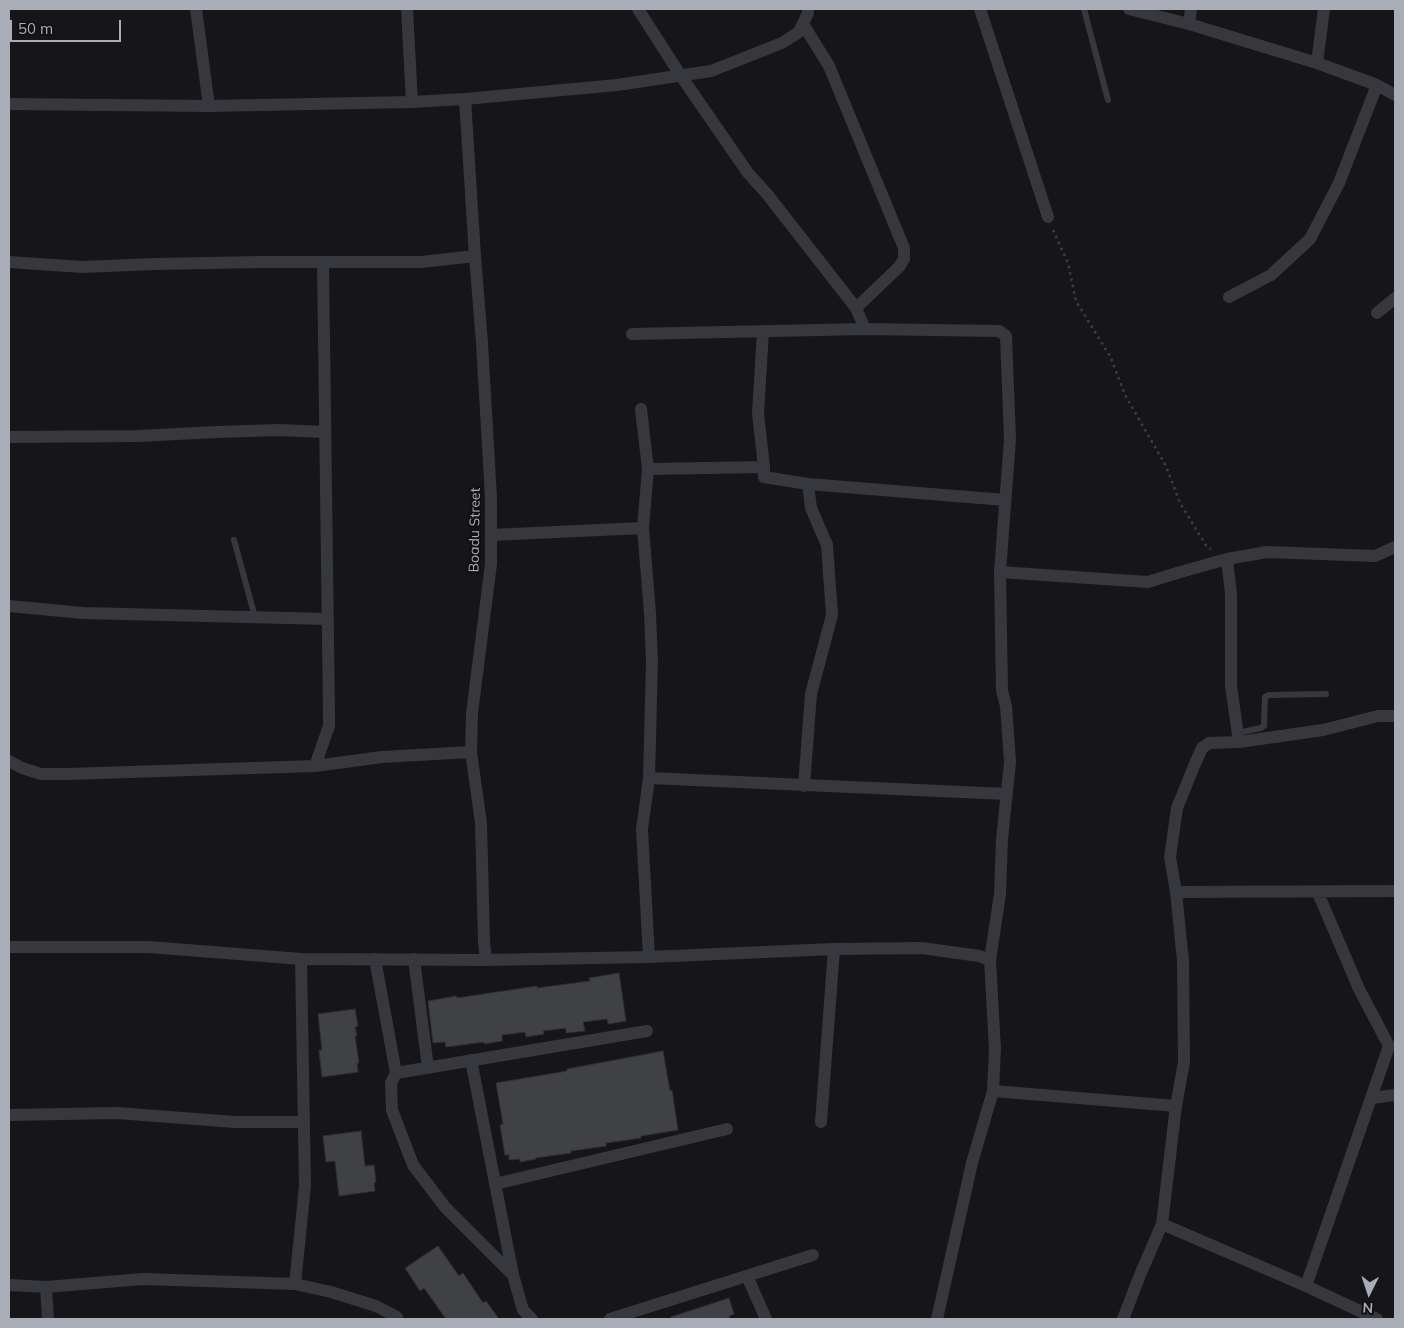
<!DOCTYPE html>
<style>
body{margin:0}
#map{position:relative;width:1404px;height:1328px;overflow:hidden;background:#161618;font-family:Mulish,sans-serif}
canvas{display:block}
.frame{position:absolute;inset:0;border:10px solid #a8adb8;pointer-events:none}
.north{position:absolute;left:1344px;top:1268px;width:50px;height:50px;-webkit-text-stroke:4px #111113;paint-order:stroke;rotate:184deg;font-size:14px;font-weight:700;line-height:20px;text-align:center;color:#a8adb8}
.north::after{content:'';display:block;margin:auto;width:18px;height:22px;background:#a8adb8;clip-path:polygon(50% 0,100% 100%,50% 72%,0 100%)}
.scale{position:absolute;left:10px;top:20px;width:111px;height:22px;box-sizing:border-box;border:2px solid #a8adb8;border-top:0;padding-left:6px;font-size:15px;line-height:18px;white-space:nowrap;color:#a8adb8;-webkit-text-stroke:4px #111113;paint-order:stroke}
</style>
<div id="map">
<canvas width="1404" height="1328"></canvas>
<div class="frame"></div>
<div class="north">N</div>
<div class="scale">50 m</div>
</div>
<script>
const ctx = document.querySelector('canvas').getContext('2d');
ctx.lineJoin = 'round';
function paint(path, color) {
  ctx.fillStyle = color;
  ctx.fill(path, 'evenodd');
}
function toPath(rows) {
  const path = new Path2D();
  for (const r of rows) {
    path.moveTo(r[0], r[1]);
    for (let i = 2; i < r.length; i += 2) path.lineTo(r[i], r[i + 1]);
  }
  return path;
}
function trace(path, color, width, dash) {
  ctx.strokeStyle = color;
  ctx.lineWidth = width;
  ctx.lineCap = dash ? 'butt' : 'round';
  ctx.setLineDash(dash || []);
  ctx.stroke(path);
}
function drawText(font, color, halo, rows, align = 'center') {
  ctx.font = font + ' Mulish,sans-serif';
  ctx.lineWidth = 5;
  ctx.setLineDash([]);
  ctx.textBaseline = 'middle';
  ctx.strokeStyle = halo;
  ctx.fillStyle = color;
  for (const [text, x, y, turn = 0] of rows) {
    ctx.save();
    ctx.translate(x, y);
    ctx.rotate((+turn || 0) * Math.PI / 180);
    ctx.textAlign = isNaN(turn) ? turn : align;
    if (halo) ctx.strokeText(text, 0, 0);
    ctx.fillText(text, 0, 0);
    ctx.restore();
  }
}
const building = toPath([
 [619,973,626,1021,608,1024,607,1019,583,1022,585,1031,566,1033,566,1028,543,1031,544,1034,526,1037,525,1032,502,1035,502,1041,484,1044,484,1042,446,1047,445,1042,433,1043,428,1001,456,996,457,998,537,986,537,988,590,981,589,978,619,973],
 [355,1009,358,1026,355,1027,357,1035,355,1036,359,1063,357,1063,358,1072,322,1077,319,1050,322,1050,318,1014,355,1009],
 [663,1051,670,1091,672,1090,678,1130,641,1136,641,1138,606,1143,606,1146,571,1151,571,1153,535,1158,536,1159,520,1162,520,1159,509,1160,509,1155,505,1155,500,1125,503,1124,496,1083,567,1071,567,1069,663,1051],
 [361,1131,365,1166,374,1165,376,1182,374,1183,375,1191,339,1196,335,1161,326,1162,323,1136,361,1131],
 [438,1246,459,1276,463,1273,483,1303,486,1301,499,1319,446,1319,424,1288,420,1291,405,1268,438,1246],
 [729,1298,734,1314,729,1316,730,1319,671,1319,671,1317,729,1298]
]);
paint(building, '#404145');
trace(building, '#303034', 1);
trace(toPath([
 [1053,230,1068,263,1076,301,1111,358,1125,395,1166,466,1180,503,1207,547,1211,549]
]), '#3d3f44', 2.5, [2.5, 4]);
trace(toPath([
 [1084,9,1108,100],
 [234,540,255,617],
 [1237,733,1261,728,1264,726,1265,697,1269,695,1326,694]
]), '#37383d', 6);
trace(toPath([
 [196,9,209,106],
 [407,9,412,102],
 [638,9,681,76,748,173,767,194,856,308,865,329],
 [980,9,1048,217],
 [1129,9,1189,24,1317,63,1377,85,1395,95],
 [803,24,829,66,904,248,904,259,899,267,856,308],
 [1189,24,1191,9],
 [1317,63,1324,9],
 [465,99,475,256,482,343,491,498,491,564,472,713,471,752,481,823,484,941,486,960],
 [9,104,209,106,412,102,465,99,617,85,711,71,782,43,799,32,808,13,808,9],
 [9,262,82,267,155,264,262,262,421,262,475,256],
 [1229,297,1271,275,1310,239,1339,183,1377,85],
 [1377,313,1395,298],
 [763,332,758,413,764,467],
 [632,334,865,329,999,331,1006,336,1010,439,1000,572,1002,691,1006,706,1010,762,1002,839,1000,894,990,960,995,1049,993,1091,972,1163,937,1319],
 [641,409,648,469,643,528,650,613,652,661,649,778,642,829,649,957],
 [9,437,137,436,217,432,279,430,324,432],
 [648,469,764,467,764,477,808,484,1005,500],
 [491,535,643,528],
 [1227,559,1231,594,1231,686,1239,742],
 [1000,572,1148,582,1177,573,1227,559,1267,552,1375,556,1395,547],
 [9,606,83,613,328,619],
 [9,761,22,768,41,774,68,774,315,766,382,757,471,752],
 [315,766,329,726,329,714,323,262],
 [649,778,1007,794],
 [804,786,811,694,832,615,827,545,811,508,808,484],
 [1176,892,1395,891],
 [9,947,149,947,301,959,486,960,649,957,834,949,922,948,979,956,990,960],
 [375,959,396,1073],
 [414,959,428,1068],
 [471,1060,513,1275,523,1310,532,1319],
 [993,1091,1176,1106],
 [1372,1098,1395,1095],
 [9,1115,117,1113,235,1122,303,1122],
 [821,1122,834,949],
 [495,1184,727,1129],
 [1162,1224,1306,1286,1377,1319],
 [513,1275,445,1207,413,1165,392,1110,391,1083,396,1073,647,1031],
 [747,1276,766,1319],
 [295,1284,305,1186,301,959],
 [9,1285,46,1287,143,1279,295,1284,331,1292,376,1306,397,1317,396,1319],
 [1306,1286,1389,1046,1359,989,1318,893],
 [46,1287,48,1319],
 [610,1319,813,1255],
 [1123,1319,1140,1275,1162,1224,1176,1106,1184,1062,1183,961,1176,892,1170,857,1177,808,1194,766,1202,748,1209,743,1239,742,1323,730,1378,716,1395,716]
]), '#37383d', 12);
drawText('14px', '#a8adb8', '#111113', [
 ["Boadu Street",475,530,-89]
]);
</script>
